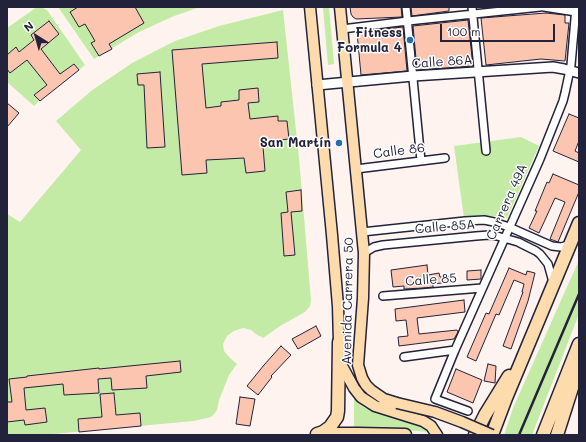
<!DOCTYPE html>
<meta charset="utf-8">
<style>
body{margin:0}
#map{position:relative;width:586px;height:442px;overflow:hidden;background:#fef3ef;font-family:Mali,sans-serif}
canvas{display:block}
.frame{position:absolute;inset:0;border:8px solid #22223b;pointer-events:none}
.north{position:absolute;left:16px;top:16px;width:40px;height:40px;-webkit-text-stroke:3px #fff;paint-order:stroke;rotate:323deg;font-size:11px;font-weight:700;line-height:16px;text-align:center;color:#22223b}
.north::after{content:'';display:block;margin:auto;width:14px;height:18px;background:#22223b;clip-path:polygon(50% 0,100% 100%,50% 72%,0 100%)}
.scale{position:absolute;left:440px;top:24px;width:115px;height:18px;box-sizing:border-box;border:2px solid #22223b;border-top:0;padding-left:5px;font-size:12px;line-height:14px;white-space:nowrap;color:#22223b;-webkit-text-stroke:3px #fff;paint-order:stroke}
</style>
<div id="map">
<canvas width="586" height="442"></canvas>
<div class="frame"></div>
<div class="north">N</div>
<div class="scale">100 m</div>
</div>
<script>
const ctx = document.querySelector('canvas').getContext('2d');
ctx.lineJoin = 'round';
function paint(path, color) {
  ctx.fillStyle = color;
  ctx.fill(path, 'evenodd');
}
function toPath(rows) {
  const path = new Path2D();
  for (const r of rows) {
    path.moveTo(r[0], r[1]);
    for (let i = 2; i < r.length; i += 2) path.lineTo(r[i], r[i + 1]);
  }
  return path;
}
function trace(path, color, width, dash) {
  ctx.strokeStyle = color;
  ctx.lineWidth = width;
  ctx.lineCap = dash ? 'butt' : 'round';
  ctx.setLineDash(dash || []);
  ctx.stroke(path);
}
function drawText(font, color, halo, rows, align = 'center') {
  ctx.font = font + ' Mali,sans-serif';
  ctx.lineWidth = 3;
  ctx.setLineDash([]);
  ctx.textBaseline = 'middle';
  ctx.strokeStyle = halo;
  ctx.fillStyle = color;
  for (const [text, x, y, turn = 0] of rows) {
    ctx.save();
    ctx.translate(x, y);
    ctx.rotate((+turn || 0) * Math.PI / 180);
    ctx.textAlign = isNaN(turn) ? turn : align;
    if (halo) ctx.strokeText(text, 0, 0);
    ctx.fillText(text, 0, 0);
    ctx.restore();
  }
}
paint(toPath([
 [37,7,41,7,47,10,85,65,79,70,73,64,60,74,41,49,59,34,49,21,31,35,34,40,19,52,16,48,7,55,7,28],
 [58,7,200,7,174,16,139,32,94,59],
 [323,7,329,7,334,64,328,65],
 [283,10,299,158,311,300,310,306,305,312,280,326,263,338,256,334,251,330,243,328,234,331,227,336,223,344,224,351,230,358,237,364,229,375,219,400,217,410,215,413,211,417,194,421,42,435,7,435,7,214,20,222,81,150,56,121,91,91,132,63,175,41,219,26],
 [27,60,47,85,34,95,39,101,34,106,7,82,7,69,10,73],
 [521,137,539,146,507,218,495,216,482,216,464,218,454,146],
 [579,260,579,314,532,435,504,435,513,408],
 [354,398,363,407,380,414,414,423,431,432,354,427]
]), '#c4eba6');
const building = toPath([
 [78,7,135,7,144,23,109,44,112,49,99,56,91,43,95,41,85,24,79,27,70,12,78,7],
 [350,7,401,7,402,17,356,19,353,17,351,14,350,7],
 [411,7,449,7,449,11,412,16,411,7],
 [546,13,565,15,565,23,569,23,565,61,541,59,486,65,481,18,546,13],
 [468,20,473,66,417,70,413,26,468,20],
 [49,21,59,34,41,49,60,74,74,64,79,70,40,101,34,95,47,85,27,60,10,73,7,69,7,55,16,47,19,52,34,40,31,35,49,21],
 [403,27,407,71,361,75,357,32,403,27],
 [277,42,278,58,202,64,206,108,221,106,221,102,239,100,239,90,258,88,259,102,248,103,250,119,278,116,278,121,287,121,289,139,279,140,280,145,263,147,265,171,246,173,244,158,226,159,206,160,207,173,182,175,172,50,277,42],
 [160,72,165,147,147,148,144,85,138,85,137,74,160,72],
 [7,103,19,113,7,127,7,103],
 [569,114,579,118,579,141,575,151,579,153,579,162,553,151,569,114],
 [553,174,579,185,579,192,558,242,550,239,565,202,555,198,539,233,529,228,537,211,535,211,547,182,549,183,553,174],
 [301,190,302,211,291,212,295,255,284,256,281,213,288,212,286,192,301,190],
 [427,265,428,275,439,273,440,277,450,276,450,282,433,284,433,287,424,288,404,289,404,286,393,287,391,270,427,265],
 [509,268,526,275,527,271,535,273,528,301,522,318,511,349,503,346,523,292,522,292,524,284,514,280,499,315,496,314,476,361,467,357,486,313,489,314,509,268],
 [481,270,481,279,467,280,467,271,481,270],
 [464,300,465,312,417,318,419,334,457,330,458,332,454,339,399,346,398,337,408,336,406,320,396,321,395,309,464,300],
 [316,326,321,336,298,349,292,339,316,326],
 [281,346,291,355,271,376,272,377,258,395,247,386,264,365,281,346],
 [180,361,181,372,146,376,147,388,112,390,111,378,98,379,99,393,64,395,63,384,24,388,26,410,45,408,47,422,25,425,24,420,7,422,7,402,12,402,9,379,27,377,27,376,99,368,99,369,180,361],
 [488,364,496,366,495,383,484,381,488,364],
 [456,369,482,380,473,403,447,392,456,369],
 [114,393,116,415,140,413,141,426,79,432,78,419,102,417,100,394,114,393],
 [240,397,255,399,250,426,236,424,240,397]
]);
paint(building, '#fcc5b0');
trace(building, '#22223b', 1);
const street = toPath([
 [406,7,421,161],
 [472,7,486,151],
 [544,7,576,12],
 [342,29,408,21,540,7],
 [356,169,445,158],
 [362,232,465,221,484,220,494,222,509,227,552,246,561,247,569,245],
 [364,253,374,247,383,245,476,236,489,235,497,236,518,242,536,251,540,254,548,264,553,282],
 [383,296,482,288],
 [404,357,455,350],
 [468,411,435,399,455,350,540,159,563,101,565,93,571,65,576,7]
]);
const secondary = toPath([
 [317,85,413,76,553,67,564,69,579,73]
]);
const primary = toPath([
 [310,7,332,235,338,306,339,342,342,366,354,388,361,397,375,406,423,421,431,426,437,435],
 [340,7,364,253,363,298,358,365,362,378,366,385,371,390,384,399,397,403]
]);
const highway = toPath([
 [317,434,323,432,330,427,337,417,338,411,339,342],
 [319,434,358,434,405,435],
 [475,435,485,415,509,376],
 [492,435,506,398,579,223],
 [543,435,579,344],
 [557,435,578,369,579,362]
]);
trace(street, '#22223b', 10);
trace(secondary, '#22223b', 12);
trace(primary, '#22223b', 13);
trace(highway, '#22223b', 15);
trace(street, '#fff', 7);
trace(secondary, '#fff', 9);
trace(primary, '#fedbac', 10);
trace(highway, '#fedbac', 12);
trace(toPath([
 [519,435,579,294]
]), '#22223b', 2.5);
const primaryBridge = toPath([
 [397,403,435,412,462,422,492,435]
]);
trace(primaryBridge, '#22223b', 13, []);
trace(primaryBridge, '#fedbac', 10);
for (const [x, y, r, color] of [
 [410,40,4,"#1f6fb2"],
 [339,143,4,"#1f6fb2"]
]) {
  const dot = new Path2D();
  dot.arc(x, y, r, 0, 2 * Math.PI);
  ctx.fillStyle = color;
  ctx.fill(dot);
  trace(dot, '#fff', 1.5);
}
drawText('bold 13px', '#22223b', '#fff', [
 ["Fitness",402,33],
 ["Formula 4",402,48],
 ["San Martín",331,143]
], 'right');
drawText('13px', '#22223b', '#fff', [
 ["Calle 86A",442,62,-4],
 ["Calle 86",399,151,-7],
 ["Carrera 49A",507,202,-66],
 ["Calle 85A",445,227,-5],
 ["Calle 85",431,280,-4],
 ["Avenida Carrera 50",348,301,-89]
]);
</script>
